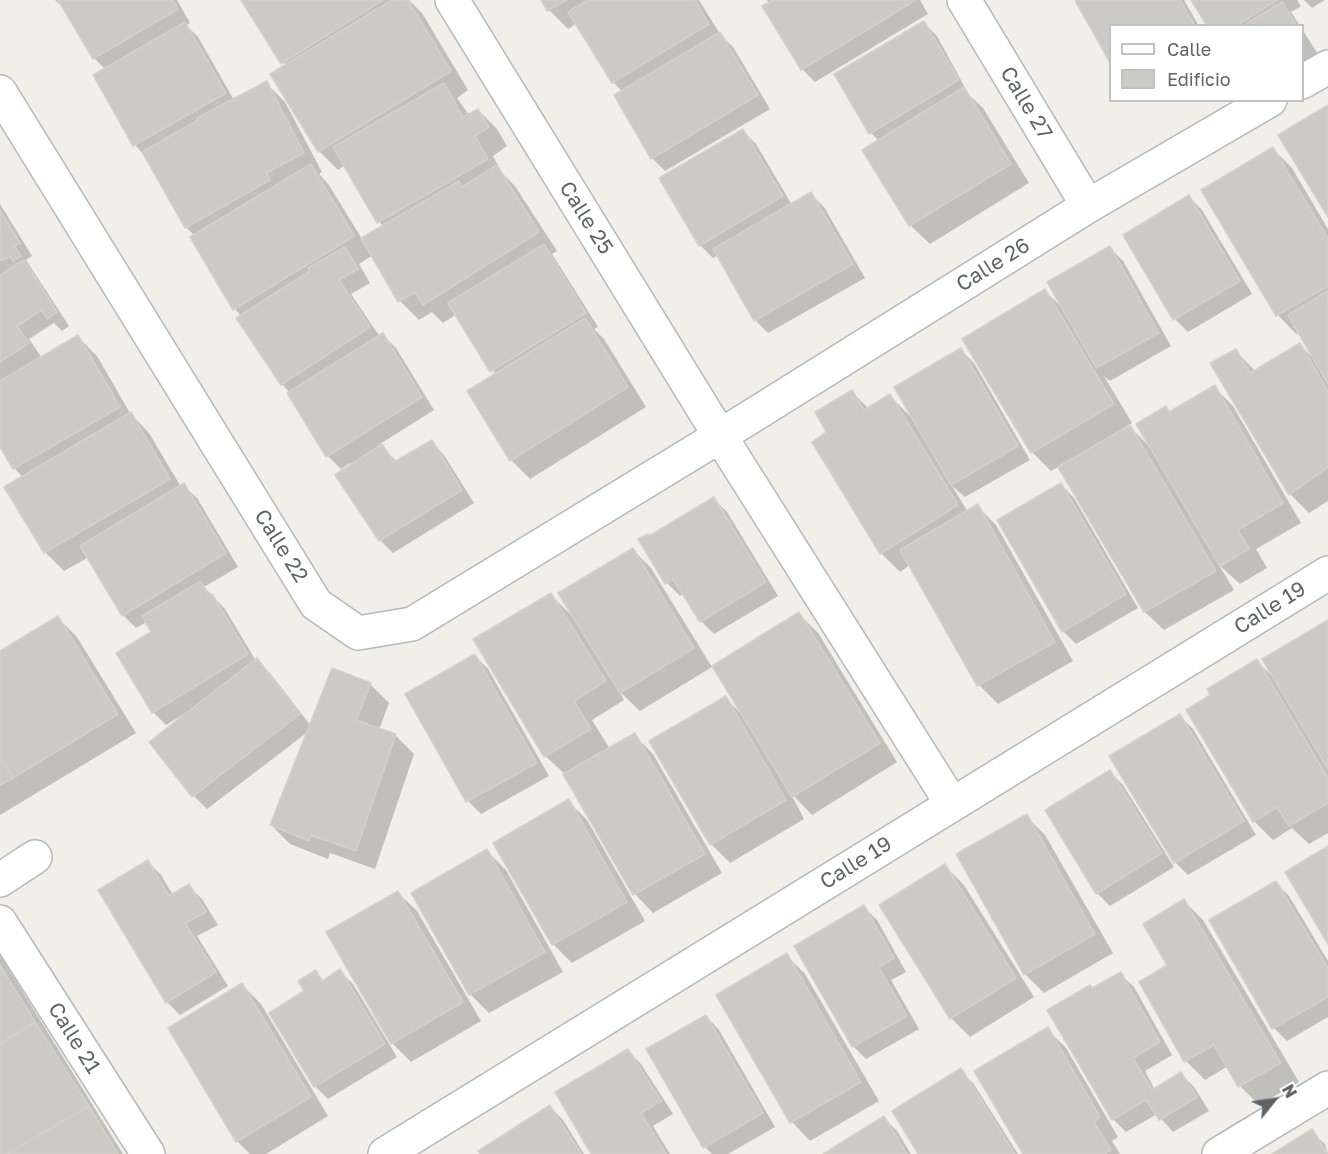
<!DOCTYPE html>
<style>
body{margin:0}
#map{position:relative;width:1328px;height:1154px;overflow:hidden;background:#f1efe8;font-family:"Golos Text",sans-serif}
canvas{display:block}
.legend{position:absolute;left:1109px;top:24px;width:195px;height:78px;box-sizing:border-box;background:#fff;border:2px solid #bfc1c3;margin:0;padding:8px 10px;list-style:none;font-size:18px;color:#5f6368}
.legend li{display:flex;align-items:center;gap:12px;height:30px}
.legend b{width:30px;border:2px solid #bfc1c3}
.north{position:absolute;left:1244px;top:1070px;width:60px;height:60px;-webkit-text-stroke:4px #fff;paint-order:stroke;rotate:60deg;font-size:16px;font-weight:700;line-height:24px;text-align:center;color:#5f6368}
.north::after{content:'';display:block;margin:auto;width:21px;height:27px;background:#5f6368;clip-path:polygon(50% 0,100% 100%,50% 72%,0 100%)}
</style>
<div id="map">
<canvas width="1328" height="1154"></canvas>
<ul class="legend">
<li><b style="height:8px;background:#fff"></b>Calle</li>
<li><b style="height:16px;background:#cccac5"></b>Edificio</li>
</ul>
<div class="north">N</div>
</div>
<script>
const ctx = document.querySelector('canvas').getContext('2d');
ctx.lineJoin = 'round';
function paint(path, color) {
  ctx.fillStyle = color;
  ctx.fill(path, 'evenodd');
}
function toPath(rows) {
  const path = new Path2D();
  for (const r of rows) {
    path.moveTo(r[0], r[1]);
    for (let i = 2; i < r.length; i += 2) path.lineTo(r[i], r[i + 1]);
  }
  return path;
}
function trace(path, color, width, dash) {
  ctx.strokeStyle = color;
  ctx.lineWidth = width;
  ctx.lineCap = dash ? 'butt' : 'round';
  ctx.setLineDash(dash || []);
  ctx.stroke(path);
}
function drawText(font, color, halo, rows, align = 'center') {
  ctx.font = font + ' "Golos Text",sans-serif';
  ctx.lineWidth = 6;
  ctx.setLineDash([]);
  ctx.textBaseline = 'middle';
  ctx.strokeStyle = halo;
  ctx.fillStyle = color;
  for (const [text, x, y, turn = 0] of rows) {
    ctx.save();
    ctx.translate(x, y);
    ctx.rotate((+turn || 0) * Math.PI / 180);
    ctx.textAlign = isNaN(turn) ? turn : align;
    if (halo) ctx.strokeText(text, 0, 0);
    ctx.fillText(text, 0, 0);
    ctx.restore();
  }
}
paint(toPath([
 [55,0,177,0,190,23,186,25,198,37,234,100,266,83,285,102,322,172,319,174,329,185,362,239,383,227,345,165,338,170,319,151,286,66,243,0,409,0,422,13,468,90,457,98,469,115,478,110,497,129,507,146,493,156,502,173,515,186,557,251,552,254,598,327,594,329,604,339,646,407,530,479,511,460,496,375,457,314,443,323,432,312,419,320,400,301,373,255,359,264,370,283,351,294,380,337,383,335,396,348,434,410,380,444,397,462,431,441,444,455,474,503,393,553,380,540,351,466,350,463,341,469,328,456,290,393,282,384,242,317,235,309,195,236,187,228,147,158,135,145,95,76,106,70,94,58,62,3,60,5],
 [543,0,699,0,720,34,733,47,770,109,665,171,652,158,623,92,613,82,577,23,568,29,549,10],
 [767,0,920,0,928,14,815,82,802,69],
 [1078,0,1184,0,1199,26,1110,26,1110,60,1075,2],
 [1193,0,1297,0,1301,6,1291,12,1300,26,1209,26],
 [1304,0,1325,0,1312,8],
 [924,23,937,36,969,95,983,108,1029,183,930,244,911,226,865,150,879,141,871,133],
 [1302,29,1318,54,1302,63],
 [743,131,756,144,792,205,811,194,824,207,865,278,768,333,755,320,718,255,713,258,700,245],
 [1273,149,1292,168,1328,229,1328,501,1309,513,1290,494,1235,350,1255,371,1300,345,1314,359,1299,333,1296,334,1278,315,1203,190],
 [1189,197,1202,210,1252,294,1188,332,1175,319],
 [0,204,32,256,26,260,69,326,62,331,54,323,29,339,42,358,78,337,97,356,130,413,149,433,181,487,183,485,197,498,238,567,204,587,225,609,256,661,270,673,311,726,370,684,389,703,379,730,395,735,414,754,375,869,330,853,328,859,290,844,271,825,309,731,207,809,194,796,152,742,187,714,186,713,166,725,153,712,153,633,147,622,136,628,123,615,89,557,64,571,45,552,6,487,23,477,14,468,0,444],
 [1110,248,1123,261,1171,346,1110,381,1104,376,1132,423,1128,425,1150,447,1166,408,1170,413,1214,387,1233,406,1301,523,1256,549,1267,568,1240,584,1219,565,1234,590,1164,630,1145,612,1060,466,1051,471,1033,453,965,339,1045,291,1062,307],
 [961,350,974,363,1030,460,965,497,952,486,968,512,977,506,996,525,1073,661,998,704,979,685,910,565,900,572,881,553,828,433,852,392,869,409,890,396,912,418],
 [1061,484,1074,498,1138,608,1076,644,1063,631],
 [714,499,727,512,778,596,714,634,701,621,683,593,680,596,667,583,650,538],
 [632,549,651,568,712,667,640,711,620,692,624,700,592,720,610,749,634,735,653,754,722,873,653,913,635,894,565,774,545,756,551,595,574,618],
 [799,614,818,633,897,762,812,815,790,792,804,819,730,863,711,844,726,698,742,715],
 [58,618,77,637,136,733,0,815,0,651],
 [1328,621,1328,833,1309,844,1292,828,1273,840,1254,821,1212,696,1257,661,1275,679],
 [475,656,488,669,549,776,481,814,468,801,407,694],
 [1180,716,1193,729,1256,835,1188,875,1175,862],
 [1110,772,1123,785,1174,867,1110,906,1097,893],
 [568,801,587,820,645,921,572,963,553,944],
 [1026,816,1045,835,1113,953,1044,993,1025,974],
 [487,851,506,870,563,972,489,1013,470,994,413,893],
 [148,862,161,875,173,895,189,886,202,899,218,925,197,936,228,986,180,1015,167,1002],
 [945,866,964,885,1034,997,970,1037,951,1018,881,906],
 [1276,883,1289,896,1328,961,1328,1017,1287,1041,1274,1028,1211,921],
 [398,893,417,911,481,1021,411,1062,392,1043],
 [1184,901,1203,920,1299,1082,1259,1105,1240,1086,1228,1066,1205,1080,1186,1061,1169,966],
 [864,907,877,920,906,972,891,980,919,1029,866,1059,853,1046],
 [0,955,123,1154,0,1154],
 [786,955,805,974,879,1101,810,1141,792,1122],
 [340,971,353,984,397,1057,328,1099,315,1086,271,1013,306,992,316,972,324,981],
 [1120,974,1134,987,1172,1055,1145,1071,1155,1090,1181,1074,1194,1087,1209,1111,1173,1132,1157,1114,1126,1132,1113,1119,1092,989],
 [242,985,261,1004,328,1116,266,1154,250,1154,237,1141],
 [706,1016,719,1030,775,1127,728,1154,712,1154,705,1147],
 [1047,1029,1066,1048,1118,1137,1112,1141,1120,1154,1026,1154],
 [628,1051,641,1064,673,1114,653,1126,670,1154,593,1154],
 [960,1070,973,1083,1018,1154,920,1154],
 [550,1107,563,1120,584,1154,481,1154],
 [884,1118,897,1131,911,1154,826,1154],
 [1311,1131,1325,1144,1328,1154,1274,1154]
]), '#0003');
const building = toPath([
 [58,0,173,0,178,9,93,59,58,0],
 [241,0,383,0,281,64,241,0],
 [392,0,408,0,451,71,318,152,270,74,392,0],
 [541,0,567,0,547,11,541,0],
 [588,0,695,0,709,24,612,83,568,12,588,0],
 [773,0,916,0,801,70,762,6,773,0],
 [1075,0,1180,0,1195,26,1110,26,1110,63,1075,0],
 [1191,0,1277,0,1236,26,1207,26,1191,0],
 [1282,2,1297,26,1243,26,1282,2],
 [924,21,959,80,869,134,834,74,924,21],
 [185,22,226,93,133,146,93,75,185,22],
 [720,32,758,95,651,159,614,95,720,32],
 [267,81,304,153,266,173,270,180,185,228,142,152,198,120,197,118,267,81],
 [444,83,463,117,478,109,489,127,475,136,488,159,377,223,333,147,444,83],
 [964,87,1011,164,909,226,862,150,964,87],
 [1328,105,1328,217,1278,135,1328,105],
 [743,129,783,196,699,246,659,178,743,129],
 [1273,147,1328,239,1328,286,1276,316,1201,190,1273,147],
 [311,164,354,236,233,310,190,237,311,164],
 [497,165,539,232,423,305,415,292,398,302,361,238,459,181,462,187,497,165],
 [811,192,853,264,754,321,713,249,811,192],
 [1189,195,1240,281,1173,320,1123,235,1189,195],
 [0,210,20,243,14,246,21,256,13,261,10,256,1,261,0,259,0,210],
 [544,244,586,313,490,372,448,303,544,244],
 [1110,246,1159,333,1096,368,1047,282,1110,246],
 [345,247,358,269,339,280,370,327,281,385,236,318,310,271,308,268,345,247],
 [24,260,57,312,47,319,42,310,17,326,29,343,0,362,0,275,24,260],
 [1045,289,1114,404,1031,453,962,339,1045,289],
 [1328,291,1328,384,1288,315,1328,291],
 [585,318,628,387,510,461,467,391,585,318],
 [383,333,422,397,326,457,287,393,383,333],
 [78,335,120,407,13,469,0,447,0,381,78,335],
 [1300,343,1328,391,1328,467,1289,495,1210,363,1236,349,1250,373,1300,343],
 [961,348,1018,446,951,485,894,387,961,348],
 [1215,385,1283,503,1238,530,1249,549,1220,566,1136,424,1166,406,1169,412,1215,385],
 [852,390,864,410,890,394,958,505,880,554,812,442,826,432,815,412,852,390],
 [131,412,170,479,44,553,4,487,131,412],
 [1130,425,1216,571,1144,612,1058,467,1130,425],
 [432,440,462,490,379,541,335,475,382,444,394,462,432,440],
 [184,483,226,553,122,616,80,546,184,483],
 [1061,483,1126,594,1062,632,997,520,1061,483],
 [714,497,766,582,700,622,673,579,665,584,638,539,648,534,649,536,714,497],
 [978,504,1055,642,977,686,900,550,978,504],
 [633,548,694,648,620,693,558,593,633,548],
 [201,581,209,596,212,594,248,654,152,713,116,653,151,632,142,616,201,581],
 [551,593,606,681,574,701,591,729,544,757,473,639,551,593],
 [799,612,880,743,792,797,712,666,799,612],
 [58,616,118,714,13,778,0,756,0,651,58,616],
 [1328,620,1328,769,1262,659,1328,620],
 [475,654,537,763,466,802,405,694,475,654],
 [257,658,300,714,192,797,149,742,257,658],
 [1257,659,1328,778,1328,803,1289,826,1277,807,1253,822,1186,710,1210,695,1207,689,1257,659],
 [332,668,371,683,356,720,396,734,356,851,311,835,309,841,270,825,332,668],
 [726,696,786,800,710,845,649,741,726,696],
 [1180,714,1244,821,1174,863,1109,756,1180,714],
 [635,733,705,854,633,895,563,774,635,733],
 [0,756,13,778,0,785,0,756],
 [1110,770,1162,853,1096,894,1045,810,1110,770],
 [569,799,627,902,552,945,493,843,569,799],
 [1027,814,1095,934,1024,975,956,854,1027,814],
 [1328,846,1328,944,1285,872,1328,846],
 [487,849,545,952,469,995,411,893,487,849],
 [148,860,169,896,189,884,206,912,185,923,216,972,166,1003,98,890,148,860],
 [945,864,1016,978,950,1019,879,905,945,864],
 [1276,881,1328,968,1328,997,1272,1029,1209,920,1276,881],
 [398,891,463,1002,391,1044,326,932,398,891],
 [1184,899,1281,1063,1238,1087,1214,1045,1184,1062,1139,982,1167,965,1143,924,1184,899],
 [864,905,894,958,879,967,907,1016,852,1047,794,946,864,905],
 [787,953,861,1082,790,1123,716,995,787,953],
 [0,965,35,1022,0,1044,0,965],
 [340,969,385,1044,314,1087,269,1013,304,991,298,981,316,970,322,981,340,969],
 [1121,972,1160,1042,1133,1058,1152,1090,1181,1072,1197,1097,1159,1120,1146,1100,1112,1120,1047,1010,1090,985,1092,988,1121,972],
 [242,983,311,1097,236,1142,168,1028,242,983],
 [706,1015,763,1113,703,1148,646,1049,706,1015],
 [35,1022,89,1106,7,1154,0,1154,0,1044,35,1022],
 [1048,1027,1100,1117,1094,1122,1111,1150,1104,1154,1023,1154,974,1071,1048,1027],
 [628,1049,661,1101,641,1113,666,1154,591,1154,555,1092,628,1049],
 [961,1068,1015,1154,918,1154,892,1111,961,1068],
 [550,1105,581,1154,480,1154,478,1151,550,1105],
 [89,1106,118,1154,7,1154,89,1106],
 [884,1116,907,1154,823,1154,884,1116],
 [1312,1129,1328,1154,1272,1154,1312,1129]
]);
paint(building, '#cccac5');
trace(building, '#d6d1c6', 1.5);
const minor = toPath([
 [452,0,720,436,952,804],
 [964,0,1088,206],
 [1302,82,1328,67],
 [0,92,316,604,358,633,412,624,720,436,1088,206,1270,100],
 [0,880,35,857],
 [0,922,148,1154],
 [385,1154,1328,573],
 [1219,1154,1328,1088]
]);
trace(minor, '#b5b8bc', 36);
trace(minor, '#fff', 33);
drawText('21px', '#5f6368', '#fff', [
 ["Calle 27",1026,103,59],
 ["Calle 25",586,218,58],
 ["Calle 26",993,265,-32],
 ["Calle 22",281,546,58],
 ["Calle 19",1270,608,-32],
 ["Calle 19",856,863,-32],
 ["Calle 21",74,1038,58]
]);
</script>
